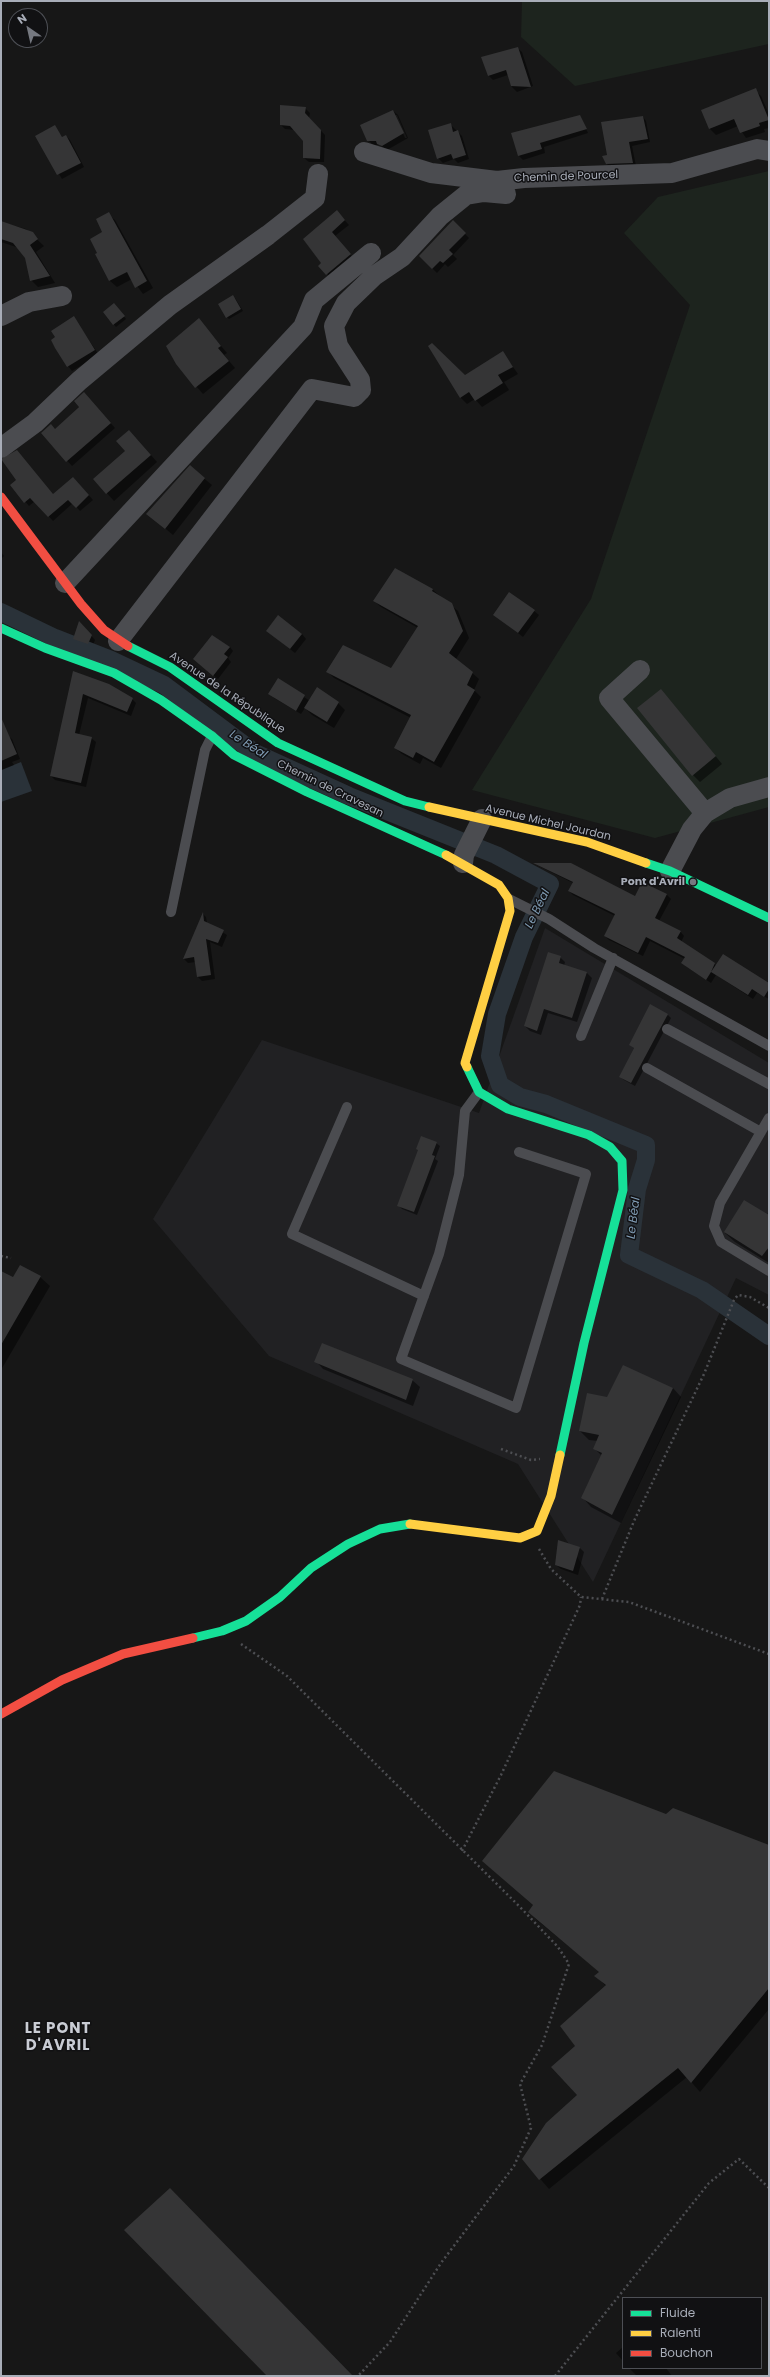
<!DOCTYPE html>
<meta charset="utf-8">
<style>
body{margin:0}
#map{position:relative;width:770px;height:2377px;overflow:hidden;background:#171717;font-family:Poppins,sans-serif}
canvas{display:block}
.frame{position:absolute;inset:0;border:2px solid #a8adb8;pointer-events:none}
.legend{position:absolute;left:622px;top:2297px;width:140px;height:72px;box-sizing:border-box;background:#111113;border:1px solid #4d4f55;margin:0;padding:5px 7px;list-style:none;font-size:12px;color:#a8adb8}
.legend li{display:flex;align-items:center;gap:8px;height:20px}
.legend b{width:20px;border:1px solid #4d4f55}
.north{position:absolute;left:8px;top:8px;width:40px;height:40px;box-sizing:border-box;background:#111113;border:1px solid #4d4f55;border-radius:50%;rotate:326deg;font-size:11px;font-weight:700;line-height:16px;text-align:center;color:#a8adb8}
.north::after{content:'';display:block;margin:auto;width:14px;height:18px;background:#757880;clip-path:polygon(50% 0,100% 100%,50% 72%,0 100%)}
</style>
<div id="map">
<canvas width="770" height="2377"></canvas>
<div class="frame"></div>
<ul class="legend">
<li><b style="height:5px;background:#16e098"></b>Fluide</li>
<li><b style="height:5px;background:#ffcf43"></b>Ralenti</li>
<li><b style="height:5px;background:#f24e42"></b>Bouchon</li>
</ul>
<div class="north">N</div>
</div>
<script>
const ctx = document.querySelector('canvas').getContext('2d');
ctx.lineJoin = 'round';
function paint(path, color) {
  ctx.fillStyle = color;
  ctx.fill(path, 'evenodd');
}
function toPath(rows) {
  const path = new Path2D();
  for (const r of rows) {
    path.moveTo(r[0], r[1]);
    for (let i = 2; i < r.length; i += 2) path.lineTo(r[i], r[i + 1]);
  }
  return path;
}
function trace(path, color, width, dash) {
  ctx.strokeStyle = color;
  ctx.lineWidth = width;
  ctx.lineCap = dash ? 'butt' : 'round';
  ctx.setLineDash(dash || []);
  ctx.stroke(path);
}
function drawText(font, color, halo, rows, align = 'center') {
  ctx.font = font + ' Poppins,sans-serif';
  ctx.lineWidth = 3;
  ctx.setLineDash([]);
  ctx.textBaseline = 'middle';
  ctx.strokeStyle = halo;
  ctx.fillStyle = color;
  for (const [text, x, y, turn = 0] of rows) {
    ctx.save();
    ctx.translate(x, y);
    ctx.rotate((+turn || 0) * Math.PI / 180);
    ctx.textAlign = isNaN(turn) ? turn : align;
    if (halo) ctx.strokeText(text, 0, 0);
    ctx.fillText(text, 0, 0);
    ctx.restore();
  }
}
paint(toPath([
 [545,928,769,1063,769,1295,736,1278,593,1582,518,1464,269,1356,153,1219,262,1040,479,1113]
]), '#212123');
paint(toPath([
 [522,1,769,1,769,44,575,86,521,37],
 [769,171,769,807,655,838,472,790,591,599,690,305,624,233,658,197]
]), '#1d241e');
paint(toPath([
 [21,762,32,791,1,802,1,770]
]), '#2a3239');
paint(toPath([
 [517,48,522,52,533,86,517,92,512,87,508,75,493,80,489,76,482,58],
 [755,90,761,96,769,114,769,128,764,129,765,132,746,138,738,126,716,135,710,129,702,110],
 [305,108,310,113,309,118,325,135,324,162,309,162,304,158,304,140,295,130,285,129,281,125],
 [393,111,398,115,408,138,387,150,380,145,373,145,368,140],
 [395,115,397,115,407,138,405,138],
 [580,116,588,133,544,147,545,153,523,160,519,156],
 [643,117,646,121,650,142,632,146,636,166,610,167,606,163,609,156],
 [450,124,462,136,469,159,458,163,454,159,443,163,438,158],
 [55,127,63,138,66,136,70,140,84,167,62,179,37,137],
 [337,212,349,225,335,236,354,259,331,278,320,266,322,264],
 [108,214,115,220,153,288,143,294,132,279,117,287,110,281,91,239,104,232],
 [1,222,26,229,44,246,36,252,55,283,38,287,31,280,26,257,19,248,1,242],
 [453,222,469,238,453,255,457,259,448,267,445,264,437,273,420,256],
 [235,298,243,311,229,319,227,317],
 [116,306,126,319,116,327,104,312],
 [74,318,99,355,72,371,68,366],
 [205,327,227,353,224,355,235,368,203,394,177,364],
 [503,353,518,374,504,382,509,390,482,407,475,399,467,404,460,397,464,377],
 [88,398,115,428,72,466,42,433,55,430],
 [136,438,157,462,114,501,94,479,126,451],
 [190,467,212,485,173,535,148,514],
 [77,482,93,500,80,511,73,503,53,521,35,501,29,506,11,485,54,495],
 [1,552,4,556,1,559],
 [395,569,433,590,458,611,469,638,456,659,479,679,474,690,481,697,441,768,423,758,420,764,402,754,395,748,411,718,334,678,328,672,392,669,418,628,381,607,374,601],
 [534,611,539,615,523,637,494,614],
 [83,626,95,640,93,645,78,639,78,642,92,647,78,643,74,639],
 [267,631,302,634,306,639,295,653],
 [230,647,233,651,228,658,231,662,218,679,194,659],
 [74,673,132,699,136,703,131,716,88,698,79,735,91,738,96,742,86,787,55,780,51,776],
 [278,680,310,701,338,703,345,710,334,728,312,715,305,708,301,714,274,698,270,693],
 [668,698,722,764,700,782,693,775],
 [1,731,12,739,20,759,12,762,14,765,2,770],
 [535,864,635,897,667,895,671,899,659,921,680,931,684,936,681,942,717,966,769,984,769,999,757,993,753,999,716,975,711,983,687,967,683,963,685,959,650,941,643,956,609,940,605,936,615,916,573,895,569,891,573,883],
 [203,914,206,917,207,923,227,935,222,947,210,942,215,979,202,981,198,977,196,962,188,963,184,959],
 [560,957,565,962,564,966,587,973,592,978,577,1022,548,1013,541,1035,530,1031,525,1026],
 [668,1015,671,1018,635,1086,624,1080,620,1077,634,1048,630,1045],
 [436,1143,440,1146,435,1159,438,1161,417,1215,402,1209,398,1205],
 [744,1201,767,1215,769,1211,769,1263,735,1242,725,1233],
 [21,1266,40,1277,50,1286,1,1370,1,1272,13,1279],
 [316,1361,412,1380,420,1387,413,1406,323,1369],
 [673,1388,681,1397,621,1523,591,1507,583,1498,602,1456,595,1449,598,1441,589,1440,580,1431,608,1398],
 [580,1548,584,1552,578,1575,561,1569,556,1565],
 [667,1815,769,1846,769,2009,700,2092,687,2077,549,2189,523,2159,578,2095,576,2046,606,1986,596,1976,600,1972,538,1921,529,1912,534,1906,483,1861],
 [623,2347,623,2361,616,2353],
 [629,2368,666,2368,672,2376,637,2376]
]), '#0007');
trace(toPath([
 [1,612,55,638,111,660,164,685,255,753,349,796,496,855,550,884,524,937,497,1014,490,1056,500,1085,520,1097,546,1104,646,1145,646,1160,637,1189,629,1255,702,1290,769,1336]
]), '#2a3239', 18);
paint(toPath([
 [518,47,520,53,531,87,511,86,506,70,488,76,481,57],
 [756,88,769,120,759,123,760,126,740,133,734,119,709,129,701,110],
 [280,105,306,107,305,113,321,130,320,159,303,158,303,141,290,126,280,125],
 [393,110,404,133,382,146,377,144,376,141,367,141,360,125],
 [580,115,587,129,540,143,542,149,518,156,511,133],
 [643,116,648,139,629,142,633,163,606,164,602,156,607,155,601,122],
 [451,123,453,132,458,130,466,155,453,159,451,154,437,159,428,130],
 [55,125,62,137,66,135,81,163,57,175,35,136],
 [337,210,345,220,332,232,351,254,326,275,318,266,321,263,303,239],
 [109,212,147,281,135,288,127,272,109,281,95,254,97,253,90,239,102,232,96,219],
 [453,220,466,233,449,250,453,254,443,263,440,261,432,269,419,256],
 [1,221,33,232,38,239,30,245,50,276,30,281,25,258,13,243,1,239],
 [233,295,241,309,226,318,218,304],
 [114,303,125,316,113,325,103,312],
 [74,316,95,350,67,367,55,348,51,340,55,337,51,331],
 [199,318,221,346,218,348,229,361,195,388,176,364,166,346],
 [432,343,465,375,503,351,513,367,498,375,503,383,475,401,469,392,460,398,428,346],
 [84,392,111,423,66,462,41,433,51,424,55,429,79,407,74,401],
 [129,430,151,455,106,494,93,479,125,451,116,441],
 [17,450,53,494,73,477,89,495,76,508,68,500,48,517,30,498,24,503,10,485,16,480,1,459],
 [190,465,205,478,165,529,146,514],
 [395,568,433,589,432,591,452,603,463,631,449,653,473,672,467,685,475,690,434,762,416,752,413,758,394,748,411,715,326,672,343,645,391,668,418,626,373,601],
 [509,592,535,610,518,633,493,615],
 [278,615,302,634,290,649,266,631],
 [79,621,92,635,88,644,73,639],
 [212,635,230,647,224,654,228,657,213,676,193,659],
 [73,671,109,684,133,698,127,712,83,694,75,733,92,737,81,783,50,776],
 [278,678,305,695,296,711,268,694],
 [317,687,339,702,327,722,304,708],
 [661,689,716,756,692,776,637,708],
 [1,717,17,754,1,761],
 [533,863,571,863,635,896,642,882,667,894,655,918,681,931,677,938,715,963,711,972,723,954,769,983,769,989,764,997,752,989,748,995,711,972,706,980,681,963,685,957,646,937,638,953,604,936,615,914,568,891,573,882],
 [203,912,204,921,224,930,218,943,206,939,211,975,197,977,194,957,183,959],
 [548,952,561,956,559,963,587,972,572,1018,544,1009,537,1031,524,1026],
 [650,1004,668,1014,631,1083,619,1077,634,1048,629,1045],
 [421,1136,437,1142,432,1155,435,1156,414,1212,397,1206,418,1150,416,1149],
 [744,1200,769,1215,769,1247,762,1256,724,1232],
 [20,1265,41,1276,1,1345,1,1271,13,1277],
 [322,1343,413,1379,406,1400,314,1362],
 [623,1365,673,1388,612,1515,581,1498,602,1453,593,1449,599,1435,579,1431,587,1393,607,1397],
 [558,1540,580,1547,573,1571,555,1565],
 [554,1771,666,1814,673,1808,769,1845,769,1988,691,2083,678,2068,539,2180,522,2159,546,2123,577,2095,551,2067,575,2046,560,2026,606,1985,594,1976,599,1972,528,1912,533,1905,482,1861],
 [170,2188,353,2376,267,2376,124,2230]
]), '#353536');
trace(toPath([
 [1,1256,11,1258],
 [501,1449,531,1460,540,1459],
 [539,1549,551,1569,581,1597,629,1602,769,1654],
 [602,1599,634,1521,704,1374,734,1300,738,1295,750,1297,769,1308],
 [241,1644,287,1676,520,1907,558,1947,569,1964,542,2045,520,2084,531,2128,514,2166,441,2263,390,2342,358,2376],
 [462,1851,501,1775,580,1605,581,1597],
 [555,2376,709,2183,739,2159,769,2188]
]), '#4d4e52', 2.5, [2, 3]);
trace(toPath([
 [509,899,549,919,594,948,769,1046],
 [171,912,205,750,212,736],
 [667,1029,769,1084],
 [581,1036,613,958],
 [647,1068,761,1132],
 [479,1092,465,1111,459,1175,439,1254,401,1359,516,1408,586,1174,519,1152],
 [347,1107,292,1234,424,1296],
 [769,1118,720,1203,714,1226,721,1242,769,1271]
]), '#4b4c50', 10);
trace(toPath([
 [364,152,431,173,497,181,524,178,672,173,757,149,769,151],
 [1,316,29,302,62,296],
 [1,448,35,423,79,381,170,305,268,235,315,198,318,174],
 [65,583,303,327,314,300,371,253],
 [118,641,312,389,354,397,361,390,360,380,338,346,334,326,346,303,374,276,402,257,440,216,466,195,484,192,506,194],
 [640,670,609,698,705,813],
 [463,863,464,855,482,819],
 [670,871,692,829,705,813,730,798,769,787]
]), '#4b4c50', 20);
trace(toPath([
 [1,628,45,648,114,673,161,700,212,736,234,755,307,792,446,855],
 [128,646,170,667,278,743,405,801,429,807],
 [646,863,670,871,769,918],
 [467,1067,479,1092,508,1109,589,1135,610,1147,622,1161,623,1190,584,1343,560,1455],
 [193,1638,222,1631,246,1621,280,1597,311,1568,348,1544,380,1529,410,1524]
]), '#16e098', 9);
trace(toPath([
 [429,807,587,842,646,863],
 [446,855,499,885,508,898,510,911,465,1063,467,1067],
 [410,1524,520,1538,537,1531,551,1496,560,1455]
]), '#ffcf43', 9);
trace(toPath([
 [1,497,81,604,104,630,128,646],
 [1,1714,62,1680,123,1654,193,1638]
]), '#f24e42', 9);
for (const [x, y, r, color] of [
 [693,882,4,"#757880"]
]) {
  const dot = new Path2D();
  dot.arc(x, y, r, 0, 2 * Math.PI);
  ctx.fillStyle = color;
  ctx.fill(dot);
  trace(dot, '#111113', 1.5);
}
drawText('11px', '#a8adb8', '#111113', [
 ["Chemin de Pourcel",566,177,-2],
 ["Avenue de la République",227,693,34],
 ["Chemin de Cravesan",330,789,26],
 ["Avenue Michel Jourdan",548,823,13]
]);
drawText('bold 11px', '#a8adb8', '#111113', [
 ["Pont d'Avril",685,882]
], 'right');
drawText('italic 12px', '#7f9bb3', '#111113', [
 ["Le Béal",248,745,33],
 ["Le Béal",538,909,-64],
 ["Le Béal",634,1218,-83]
]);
ctx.letterSpacing = '1px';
drawText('bold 15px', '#c9ccd4', '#111113', [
 ["LE PONT",58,2029],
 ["D'AVRIL",58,2046]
]);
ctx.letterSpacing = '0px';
</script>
